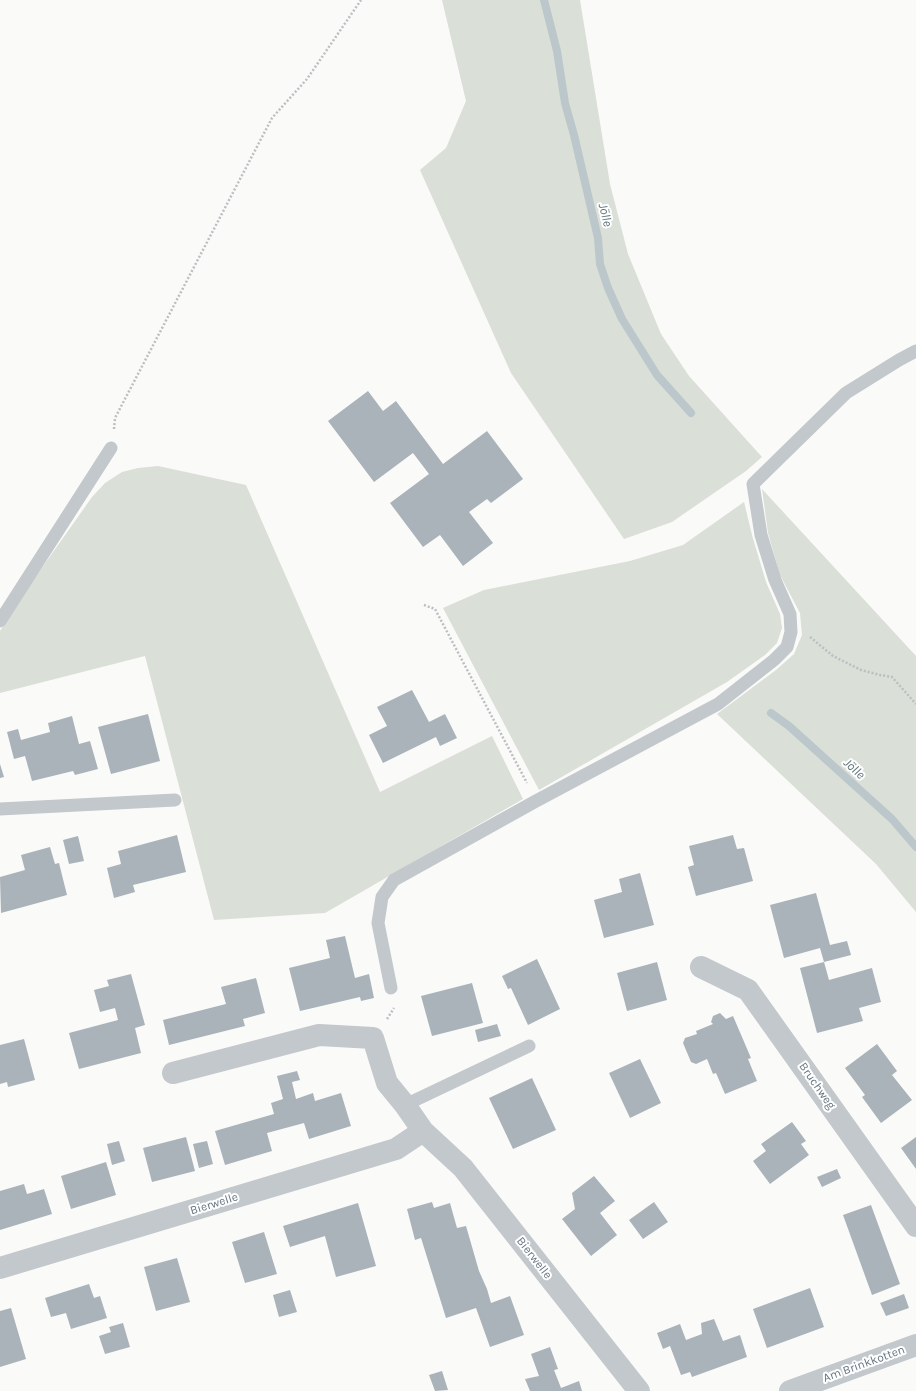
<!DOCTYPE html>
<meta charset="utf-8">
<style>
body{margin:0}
canvas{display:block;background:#fafaf8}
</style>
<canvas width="916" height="1391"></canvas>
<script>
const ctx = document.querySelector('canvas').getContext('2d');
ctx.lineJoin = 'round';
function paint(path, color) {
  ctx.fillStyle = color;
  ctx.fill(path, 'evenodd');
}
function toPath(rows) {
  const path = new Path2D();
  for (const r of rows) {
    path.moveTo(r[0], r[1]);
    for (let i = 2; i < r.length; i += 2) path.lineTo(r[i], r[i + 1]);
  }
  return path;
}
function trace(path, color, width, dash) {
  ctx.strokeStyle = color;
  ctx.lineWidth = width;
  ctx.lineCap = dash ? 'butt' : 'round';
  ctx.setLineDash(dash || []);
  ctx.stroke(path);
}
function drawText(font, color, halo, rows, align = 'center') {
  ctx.font = font + ' Karla,sans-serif';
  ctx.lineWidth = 4;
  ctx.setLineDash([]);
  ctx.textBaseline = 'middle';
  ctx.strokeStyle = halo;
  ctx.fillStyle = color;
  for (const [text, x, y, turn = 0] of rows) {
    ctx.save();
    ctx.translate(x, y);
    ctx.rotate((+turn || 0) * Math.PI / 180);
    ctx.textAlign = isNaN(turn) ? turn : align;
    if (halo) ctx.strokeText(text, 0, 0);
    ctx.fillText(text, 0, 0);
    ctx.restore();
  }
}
paint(toPath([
 [442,0,580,0,610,184,628,254,661,334,689,376,762,457,746,471,672,522,624,539,511,373,420,170,446,148,466,101],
 [158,466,246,485,380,792,492,736,523,799,325,913,214,920,145,656,0,693,0,631,17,603,92,497,105,483,122,472,138,468],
 [762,489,916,656,916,912,876,864,717,714,776,670,794,654,802,635,800,613,780,575,768,533],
 [744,502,752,535,766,582,780,614,782,628,777,643,765,655,727,682,539,790,443,608,484,590,630,561,683,545]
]), '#dadfd7');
trace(toPath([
 [544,0,557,51,565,103,574,135,598,238,600,264,608,288,622,319,657,375,691,413],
 [771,713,789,726,892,819,916,847]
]), '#bbc7cb', 8);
paint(toPath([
 [368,391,383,411,396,401,443,464,487,431,523,479,491,503,487,499,469,512,493,543,463,566,440,535,423,547,390,503,429,474,413,453,374,482,328,421],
 [412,690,429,722,445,714,457,738,440,746,436,737,383,763,369,735,387,726,377,707],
 [148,714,160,761,111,774,98,727],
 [72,716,79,744,90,741,98,769,75,775,73,771,32,781,25,756,14,759,7,732,18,729,21,740,50,732,48,723],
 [0,764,4,777,0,778],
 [177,835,186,872,133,885,135,892,114,898,107,868,121,864,118,851],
 [733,835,737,849,744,848,753,881,696,896,688,867,694,865,689,846],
 [78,836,84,861,69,864,63,840],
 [50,847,55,864,59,863,67,895,1,913,0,877,25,870,21,855],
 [640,873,654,925,604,938,594,900,622,892,619,879],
 [816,893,830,945,847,941,851,955,824,962,820,948,784,958,770,905],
 [345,936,355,978,369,974,374,998,361,1001,360,997,300,1011,289,968,330,958,326,940],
 [537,959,560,1009,528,1025,511,988,508,989,502,976],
 [657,962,667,1000,627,1011,617,973],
 [824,962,829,980,872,968,881,1002,859,1008,863,1021,817,1033,800,968],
 [131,974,145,1025,135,1028,141,1053,79,1069,69,1033,118,1020,115,1008,100,1012,94,990,109,986,107,980],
 [256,978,265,1013,243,1019,245,1026,169,1045,163,1020,226,1004,221,987],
 [472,983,483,1023,432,1036,421,996],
 [720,1013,726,1019,733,1016,751,1058,748,1059,757,1081,725,1094,716,1073,713,1074,707,1059,696,1064,691,1062,683,1043,685,1038,697,1034,696,1031,713,1024,711,1022,713,1016],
 [497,1024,501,1036,478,1042,475,1030],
 [24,1039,35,1080,8,1087,7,1082,0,1084,0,1045],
 [877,1044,897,1071,892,1075,912,1100,881,1123,862,1097,865,1095,845,1068],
 [640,1059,661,1103,630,1118,609,1073],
 [297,1071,300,1080,292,1082,296,1099,313,1093,315,1101,341,1093,351,1126,309,1139,304,1123,267,1133,272,1151,225,1165,215,1131,274,1114,271,1103,283,1099,277,1076],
 [532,1078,556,1130,513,1149,489,1098],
 [792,1122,806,1141,801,1144,809,1155,770,1184,753,1161,766,1151,761,1144],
 [186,1137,195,1171,152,1182,143,1148],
 [916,1137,916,1169,901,1148],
 [119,1141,125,1161,112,1165,107,1144],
 [207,1141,213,1164,199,1168,193,1144],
 [106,1162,116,1195,71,1209,61,1176],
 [837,1169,841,1178,822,1187,817,1177],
 [594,1176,615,1201,600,1213,617,1235,591,1256,562,1219,575,1209,572,1193],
 [24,1184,27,1194,44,1189,52,1214,0,1230,0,1191],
 [432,1202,434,1208,450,1203,457,1228,466,1226,479,1271,487,1289,491,1303,510,1296,524,1335,490,1347,476,1308,446,1318,421,1238,415,1240,407,1209],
 [654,1202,668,1222,643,1239,629,1220],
 [358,1203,376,1266,336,1277,325,1236,290,1247,283,1226],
 [871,1205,900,1284,872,1295,843,1215],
 [264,1232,277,1274,245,1283,232,1242],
 [177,1258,190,1302,156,1311,144,1267],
 [89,1284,94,1298,100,1296,107,1318,71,1329,66,1313,51,1317,45,1298],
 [810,1288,824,1327,767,1348,753,1309],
 [290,1290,297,1312,279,1317,273,1295],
 [904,1294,909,1308,886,1316,880,1303],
 [11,1308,26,1359,0,1367,0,1311],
 [714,1319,723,1341,740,1335,747,1357,692,1377,690,1372,681,1375,670,1346,663,1349,657,1333,680,1324,686,1340,702,1334,701,1323],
 [123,1323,130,1347,105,1354,99,1336,111,1332,109,1327],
 [550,1347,558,1369,554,1370,561,1388,579,1381,582,1391,530,1391,525,1379,539,1376,531,1354],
 [442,1371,448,1390,435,1391,429,1375]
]), '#aab3b9');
trace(toPath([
 [114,429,115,418,272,118,307,79,361,0],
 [424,605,435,609,527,783],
 [810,637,833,656,861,670,880,675,892,677,916,704],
 [387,1019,394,1008]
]), '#bbbfc2', 2.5, [2, 2]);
trace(toPath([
 [0,621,111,448],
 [0,809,175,800],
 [391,988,378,923,382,897,394,880,536,801,718,704,774,660,787,647,791,632,790,614,775,580,761,535,753,484,846,393,899,360,916,351],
 [405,1105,529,1046]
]), '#c3c8cc', 13);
trace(toPath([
 [701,967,748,990,916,1226],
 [173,1073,319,1035,373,1038,387,1083,405,1105,423,1131,463,1168,639,1391],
 [0,1268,396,1149,423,1131],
 [790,1391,916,1345]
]), '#c3c8cc', 22);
drawText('12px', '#657683', '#fff', [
 ["Bruchweg",817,1086,55],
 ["Bierwelle",214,1204,-17],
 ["Bierwelle",534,1258,52],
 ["Am Brinkkotten",864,1364,-20]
]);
drawText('italic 13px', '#60757c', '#fff', [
 ["Jölle",605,215,76],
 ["Jölle",854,769,42]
]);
</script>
